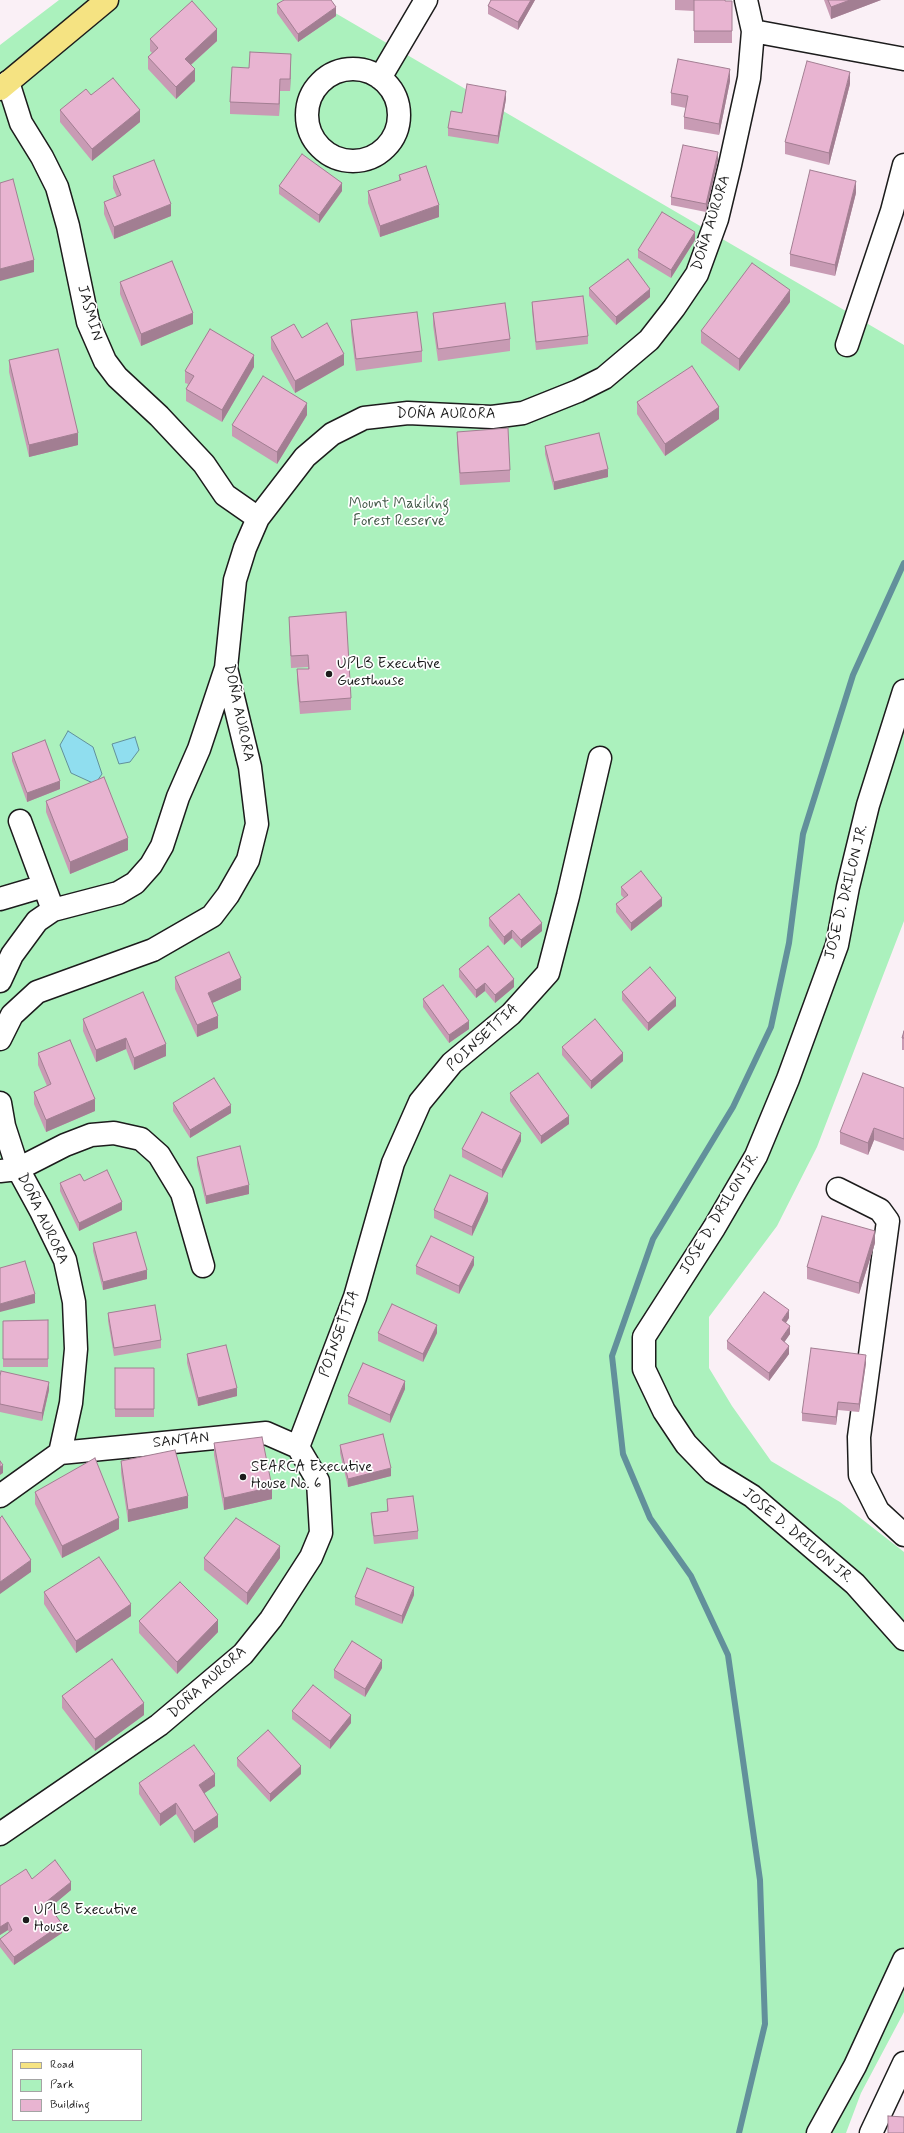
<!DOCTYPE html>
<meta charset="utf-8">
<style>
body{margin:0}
#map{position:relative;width:904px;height:2133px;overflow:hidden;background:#faf0f6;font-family:Mynerve,sans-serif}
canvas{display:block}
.legend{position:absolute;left:12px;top:2049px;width:130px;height:72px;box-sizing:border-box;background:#fff;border:1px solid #a4a4a4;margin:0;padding:5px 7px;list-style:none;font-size:12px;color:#1c1c1c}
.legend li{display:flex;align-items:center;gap:8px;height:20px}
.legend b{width:20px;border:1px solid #a4a4a4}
</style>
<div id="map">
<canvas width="904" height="2133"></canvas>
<ul class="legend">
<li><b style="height:5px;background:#f5e382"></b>Road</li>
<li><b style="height:11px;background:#abf1bd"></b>Park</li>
<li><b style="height:11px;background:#e8b4d1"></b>Building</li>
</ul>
</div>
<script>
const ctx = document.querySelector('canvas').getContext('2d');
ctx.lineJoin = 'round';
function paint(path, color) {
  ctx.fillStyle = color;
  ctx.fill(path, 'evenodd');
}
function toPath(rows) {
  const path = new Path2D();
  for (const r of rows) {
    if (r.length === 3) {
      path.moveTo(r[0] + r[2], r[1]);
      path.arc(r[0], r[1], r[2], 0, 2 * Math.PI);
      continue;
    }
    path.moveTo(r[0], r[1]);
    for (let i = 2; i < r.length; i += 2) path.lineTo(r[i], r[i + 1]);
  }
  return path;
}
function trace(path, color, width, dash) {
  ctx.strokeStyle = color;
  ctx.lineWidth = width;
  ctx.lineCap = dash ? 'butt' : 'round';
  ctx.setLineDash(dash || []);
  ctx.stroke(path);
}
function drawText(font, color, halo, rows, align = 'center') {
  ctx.font = font + ' Mynerve,sans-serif';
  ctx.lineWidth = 3.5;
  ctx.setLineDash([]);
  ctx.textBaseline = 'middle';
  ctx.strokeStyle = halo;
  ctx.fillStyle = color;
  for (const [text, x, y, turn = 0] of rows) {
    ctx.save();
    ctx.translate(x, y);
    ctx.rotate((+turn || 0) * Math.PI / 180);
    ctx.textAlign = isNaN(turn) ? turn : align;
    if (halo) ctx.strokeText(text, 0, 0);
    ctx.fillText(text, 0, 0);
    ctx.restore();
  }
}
paint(toPath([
 [59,0,313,0,904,345,904,921,817,1147,777,1226,709,1317,709,1368,732,1406,771,1461,840,1502,904,1552,904,2012,861,2093,846,2133,0,2133,0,45],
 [13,2050,141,2050,141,2120,13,2120]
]), '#abf1bd');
const water = toPath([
 [68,731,93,747,102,774,95,784,71,773,60,745,68,731],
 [135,737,139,750,130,762,119,764,112,744,135,737]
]);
paint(water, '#90deef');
trace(water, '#62909b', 1);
trace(toPath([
 [739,2133,765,2024,760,1880,728,1655,691,1576,650,1518,623,1454,612,1356,653,1239,733,1107,771,1027,789,943,803,834,853,675,904,563]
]), '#62909b', 6);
const minor = toPath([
 [753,31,904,59],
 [353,115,46],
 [380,78,426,0],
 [8,82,21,123,42,157,57,187,68,226,88,322,105,361,117,377,159,416,204,464,225,495,258,518],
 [847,345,892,211,904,165],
 [904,691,868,805,848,887,837,945,788,1079,756,1156,714,1228,644,1337,644,1369,664,1411,686,1444,713,1472,752,1496,855,1584,904,1639],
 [20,821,53,910],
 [0,899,44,886],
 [0,981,12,955,37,921,53,910,118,893,135,883,151,865,162,846,178,797,199,749,226,668],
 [0,1039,12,1015,37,992,153,950,212,916,228,895,248,860,257,824,250,767,226,668,235,580,245,548,258,518,305,457,332,434,364,418,408,413,492,417,523,413,578,391,604,378,649,340,674,308,697,274,717,219,730,165,749,78,753,31,746,0],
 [0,1103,4,1126,18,1169,41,1211,65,1260,74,1302,76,1349,71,1403,60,1453,0,1496],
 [0,1171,18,1169,65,1145,91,1135,114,1133,141,1139,159,1155,182,1193,203,1266],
 [838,1189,880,1210,888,1221,859,1437,860,1475,878,1511,904,1535],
 [298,1447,355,1297,393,1163,420,1102,452,1063,511,1014,548,973,568,896,600,758],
 [60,1453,266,1433,298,1447],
 [0,1834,159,1725,243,1654,271,1619,311,1557,321,1533,318,1481,298,1447],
 [818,2133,855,2066,904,1960],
 [871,2133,904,2063]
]);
const major = toPath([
 [0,89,107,0]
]);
trace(minor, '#1c1c1c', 25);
trace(major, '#1c1c1c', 25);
trace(minor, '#fff', 22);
trace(major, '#f5e382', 22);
paint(toPath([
 [491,0,535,0,518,30,488,14,488,6],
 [675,0,725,0,725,1,732,1,732,43,694,43,694,11,675,10],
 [824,0,881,0,831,19],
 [277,4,336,16,298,42,277,13],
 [150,39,217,41,191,65,195,81,176,99,148,69,148,57,152,53,150,51],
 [291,66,290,91,280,91,279,116,230,114,230,102,249,68],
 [730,81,719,135,684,129,684,117,686,108,671,105,671,93],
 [850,84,829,165,785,154,785,142],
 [91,95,140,122,92,161,60,122,60,110],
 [506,99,498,144,448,136,448,128,462,113],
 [718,160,706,212,671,205,671,197],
 [399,175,439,217,380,237,368,203,368,191,399,181],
 [113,176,171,216,114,239,104,214,104,202,117,197,113,188],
 [279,186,342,191,319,223,279,194],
 [856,193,835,276,790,266,790,254],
 [695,240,671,278,638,258,638,250],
 [120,282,193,324,141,346,120,294],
 [589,288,650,297,616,325,589,296],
 [532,302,588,336,588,344,536,350,532,311],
 [790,302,739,371,701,343,701,331],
 [433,313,510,339,510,351,438,361,433,325],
 [351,320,422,351,422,362,356,371,351,332],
 [271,337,302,338,344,365,295,393,271,349],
 [9,360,78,445,29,457,9,372],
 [254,367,222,422,186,401,186,389,188,384,185,383,185,371],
 [637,402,719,419,665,456,637,414],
 [307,415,277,464,232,436,232,425],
 [457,432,510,470,510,482,460,485,457,444],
 [545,446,608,477,554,490,545,454],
 [289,617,351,698,351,710,300,714,297,681,297,669,308,669,308,667,291,668,289,628],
 [12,753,60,789,27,802,12,761],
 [46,801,128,850,70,874,46,812],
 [621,887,662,906,631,931,616,912,616,904,624,898,621,895],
 [489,918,542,931,521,948,512,938,504,945,489,926],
 [459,969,514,987,495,1003,485,991,476,998,459,977],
 [175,977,241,990,212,1003,218,1028,197,1037,175,989],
 [622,992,676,1006,648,1031,622,1000],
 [423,999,469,1029,449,1043,423,1007],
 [83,1019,166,1056,134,1070,126,1049,96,1062,83,1031],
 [904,1031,904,1050,902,1050,902,1038],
 [562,1047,623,1061,591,1089,562,1055],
 [38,1053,95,1111,46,1132,34,1104,34,1092,47,1086,38,1065],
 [904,1088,904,1151,874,1140,868,1155,840,1144,840,1132],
 [510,1093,569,1124,541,1144,510,1101],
 [173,1103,231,1113,190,1138,173,1111],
 [521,1141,502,1178,462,1157,462,1149],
 [197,1157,249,1194,206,1204,197,1165],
 [84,1181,122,1210,79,1231,60,1191,60,1183],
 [488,1201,472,1236,434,1218,434,1210],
 [93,1243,147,1279,103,1290,93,1251],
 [875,1243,859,1294,807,1279,807,1267],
 [474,1265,459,1294,416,1274,416,1266],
 [108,1313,161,1340,161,1348,114,1356,108,1321],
 [789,1318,786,1323,790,1334,784,1342,789,1354,769,1381,727,1349,727,1341],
 [48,1320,48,1367,3,1367,3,1321],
 [378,1333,437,1333,423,1362,378,1341],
 [187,1354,237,1396,198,1406,187,1363],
 [866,1363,859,1412,838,1410,836,1425,802,1421,802,1413],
 [115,1368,154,1368,154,1417,115,1417],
 [0,1376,49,1390,42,1421,0,1412],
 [405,1389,390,1423,348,1404,348,1396],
 [214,1443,272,1499,224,1510,214,1455],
 [340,1445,391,1476,348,1487,340,1453],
 [121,1461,188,1508,128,1522,121,1473],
 [35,1492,119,1529,62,1558,35,1504],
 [387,1499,418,1531,418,1539,374,1544,371,1521,371,1513,387,1511],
 [204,1558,280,1558,247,1605,204,1570],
 [44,1592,131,1616,76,1653,44,1604],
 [414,1595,402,1624,355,1605,355,1597],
 [139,1621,218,1632,177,1674,139,1633],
 [382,1668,365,1697,334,1678,334,1670],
 [62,1696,144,1715,95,1751,62,1708],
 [292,1711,351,1723,330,1749,292,1719],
 [237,1758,301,1774,270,1802,237,1766],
 [139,1783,215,1786,204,1793,218,1827,194,1843,176,1814,160,1826,139,1794],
 [32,1879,71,1890,50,1907,62,1933,14,1965,0,1947,0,1939,9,1932,8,1930,0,1935,0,1886]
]), '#c89bb4');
paint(toPath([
 [531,0,535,0,518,30,518,22],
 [850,0,881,0,831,19,831,7],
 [336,7,336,16,298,42,298,34],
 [217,29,217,41,185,70,185,59],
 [291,54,291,66,290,91,290,79],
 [195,69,195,81,176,99,176,87],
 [730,69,730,81,719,135,719,124],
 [850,72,850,84,829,165,829,153],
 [280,79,280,91,279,116,279,104],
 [506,91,506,99,498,144,498,136],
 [140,110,140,122,92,161,92,149],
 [718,152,718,160,706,212,706,204],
 [856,181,856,193,835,276,835,265],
 [342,183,342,191,319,223,319,215],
 [171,204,171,216,114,239,114,227],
 [439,205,439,217,380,237,380,226],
 [695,232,695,240,671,278,671,270],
 [34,260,34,272,0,281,0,269],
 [650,289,650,297,616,325,616,317],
 [790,290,790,302,739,371,739,359],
 [193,313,193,324,141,346,141,334],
 [344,354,344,365,295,393,295,381],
 [254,355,254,367,222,422,222,410],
 [307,403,307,415,277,464,277,452],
 [719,407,719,419,665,456,665,444],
 [78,433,78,445,29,457,29,445],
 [608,469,608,477,554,490,554,482],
 [60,781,60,789,27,802,27,793],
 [128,838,128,850,70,874,70,862],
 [662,898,662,906,631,931,631,923],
 [542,923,542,931,521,948,521,940],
 [512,930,512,938,504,945,504,937],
 [241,978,241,990,208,1005,208,993],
 [514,979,514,987,495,1003,495,995],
 [485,983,485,991,476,998,476,990],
 [676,998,676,1006,648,1031,648,1023],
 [218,1016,218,1028,197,1037,197,1025],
 [469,1021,469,1029,449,1043,449,1035],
 [126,1038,126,1049,96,1062,96,1050],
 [166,1044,166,1056,134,1070,134,1058],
 [623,1053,623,1061,591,1089,591,1081],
 [95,1099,95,1111,46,1132,46,1120],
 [231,1105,231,1113,190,1138,190,1130],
 [569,1116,569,1124,541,1144,541,1136],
 [874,1128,874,1140,868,1155,868,1143],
 [521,1133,521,1141,502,1178,502,1170],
 [249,1185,249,1194,206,1204,206,1196],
 [488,1193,488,1201,472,1236,472,1227],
 [122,1202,122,1210,79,1231,79,1223],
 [875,1231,875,1243,859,1294,859,1283],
 [474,1257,474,1265,459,1294,459,1286],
 [147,1270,147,1279,103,1290,103,1282],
 [35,1294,35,1303,0,1312,0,1304],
 [789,1310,789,1318,782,1328,782,1320],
 [437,1325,437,1333,423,1362,423,1354],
 [790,1326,790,1334,781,1347,781,1339],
 [789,1346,789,1354,769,1381,769,1373],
 [866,1355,866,1363,859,1412,859,1404],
 [405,1381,405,1389,390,1423,390,1415],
 [49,1382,49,1390,42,1421,42,1413],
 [237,1388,237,1396,198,1406,198,1398],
 [838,1402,838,1410,836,1425,836,1417],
 [3,1465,3,1473,0,1475,0,1467],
 [391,1468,391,1476,348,1487,348,1479],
 [272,1487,272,1499,224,1510,224,1498],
 [188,1496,188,1508,128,1522,128,1510],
 [119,1518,119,1529,62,1558,62,1546],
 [280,1546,280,1558,247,1605,247,1593],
 [31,1560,31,1572,0,1594,0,1582],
 [414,1587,414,1595,402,1624,402,1616],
 [131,1604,131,1616,76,1653,76,1641],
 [218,1620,218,1632,177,1674,177,1662],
 [382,1660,382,1668,365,1697,365,1689],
 [144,1703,144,1715,95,1751,95,1739],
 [351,1715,351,1723,330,1749,330,1741],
 [301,1766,301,1774,270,1802,270,1794],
 [215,1774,215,1786,199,1797,199,1785],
 [176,1803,176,1814,160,1826,160,1814],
 [218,1815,218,1827,194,1843,194,1831],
 [71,1882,71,1890,46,1911,46,1902],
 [8,1922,8,1930,0,1935,0,1927],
 [62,1924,62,1933,14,1965,14,1957]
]), '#a27e92');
const building = toPath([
 [284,0,331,0,336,7,298,34,277,4,284,0],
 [491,0,531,0,518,22,488,6,491,0],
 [694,0,725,0,725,1,732,1,732,31,694,31,694,0],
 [828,0,850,0,831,7,828,0],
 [192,1,217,29,185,59,195,69,176,87,148,57,158,48,150,39,192,1],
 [250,52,291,54,290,79,280,79,279,104,230,102,232,67,249,68,250,52],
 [678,59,730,69,719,124,684,117,688,96,671,93,678,59],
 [807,61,850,72,829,153,785,142,807,61],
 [113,78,140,110,92,149,60,110,86,89,91,95,113,78],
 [467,84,506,91,498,136,448,128,451,111,462,113,467,84],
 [683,145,718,152,706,204,671,197,683,145],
 [302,154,342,183,319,215,279,186,302,154],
 [154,160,171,204,114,227,104,202,121,195,113,176,154,160],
 [426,166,439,205,380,226,368,191,401,180,399,175,426,166],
 [810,170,856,181,835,265,790,254,810,170],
 [13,179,34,260,0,269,0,183,13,179],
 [662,212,695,232,671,270,638,250,662,212],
 [628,259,650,289,616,317,589,288,628,259],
 [172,261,193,313,141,334,120,282,172,261],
 [752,263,790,290,739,359,701,331,752,263],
 [583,296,588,336,536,342,532,302,583,296],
 [505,303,510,339,438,349,433,313,505,303],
 [417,312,422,351,356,359,351,320,417,312],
 [327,323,344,354,295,381,271,337,294,324,302,338,327,323],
 [210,329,254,355,222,410,186,389,194,376,185,371,210,329],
 [58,349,78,433,29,445,9,360,58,349],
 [692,366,719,407,665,444,637,402,692,366],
 [263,376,307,403,277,452,232,425,263,376],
 [508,428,510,470,460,473,457,432,508,428],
 [599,433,608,469,554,482,545,446,599,433],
 [346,612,351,698,300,702,297,669,309,669,308,655,291,656,289,617,346,612],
 [45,740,60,781,27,793,12,753,45,740],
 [104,777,128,838,70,862,46,801,104,777],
 [641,871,662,898,631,923,616,904,628,895,621,887,641,871],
 [519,894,542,923,521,940,512,930,504,937,489,918,519,894],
 [488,946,514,979,495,995,485,983,476,990,459,969,488,946],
 [229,952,241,978,208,993,218,1016,197,1025,175,977,229,952],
 [650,967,676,998,648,1023,622,992,650,967],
 [443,985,469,1021,449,1035,423,999,443,985],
 [143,992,166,1044,134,1058,126,1038,96,1050,83,1019,143,992],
 [595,1019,623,1053,591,1081,562,1047,595,1019],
 [904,1031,904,1038,902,1038,904,1031],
 [70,1040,95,1099,46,1120,34,1092,51,1084,38,1053,70,1040],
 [538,1073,569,1116,541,1136,510,1093,538,1073],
 [863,1073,904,1088,904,1139,874,1128,868,1143,840,1132,863,1073],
 [214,1078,231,1105,190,1130,173,1103,214,1078],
 [482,1112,521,1133,502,1170,462,1149,482,1112],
 [240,1146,249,1185,206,1196,197,1157,240,1146],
 [107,1170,122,1202,79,1223,60,1183,80,1174,84,1181,107,1170],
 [450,1175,488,1193,472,1227,434,1210,450,1175],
 [822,1216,875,1231,859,1283,807,1267,822,1216],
 [136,1232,147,1270,103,1282,93,1243,136,1232],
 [431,1236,474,1257,459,1286,416,1266,431,1236],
 [25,1261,35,1294,0,1304,0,1268,25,1261],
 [764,1292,789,1310,782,1320,790,1326,781,1339,789,1346,769,1373,727,1341,764,1292],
 [392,1304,437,1325,423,1354,378,1333,392,1304],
 [155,1305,161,1340,114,1348,108,1313,155,1305],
 [48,1320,48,1359,3,1359,3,1321,48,1320],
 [226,1345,237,1388,198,1398,187,1354,226,1345],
 [811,1348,866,1355,859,1404,838,1402,836,1417,802,1413,811,1348],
 [363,1363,405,1381,390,1415,348,1396,363,1363],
 [115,1368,154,1368,154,1409,115,1409,115,1368],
 [1,1371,49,1382,42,1413,0,1404,0,1376,1,1371],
 [383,1434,391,1468,348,1479,340,1445,383,1434],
 [262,1437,272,1487,224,1498,214,1443,262,1437],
 [175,1450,188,1496,128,1510,121,1461,175,1450],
 [95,1458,119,1518,62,1546,35,1492,95,1458],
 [0,1461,3,1465,0,1467,0,1461],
 [413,1496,418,1531,374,1536,371,1513,388,1511,387,1499,413,1496],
 [2,1516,31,1560,0,1582,0,1518,2,1516],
 [236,1518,280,1546,247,1593,204,1558,236,1518],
 [99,1557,131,1604,76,1641,44,1592,99,1557],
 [367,1568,414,1587,402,1616,355,1597,367,1568],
 [180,1582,218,1620,177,1662,139,1621,180,1582],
 [352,1641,382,1660,365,1689,334,1670,352,1641],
 [112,1659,144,1703,95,1739,62,1696,112,1659],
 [313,1685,351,1715,330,1741,292,1711,313,1685],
 [268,1730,301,1766,270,1794,237,1758,268,1730],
 [194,1745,215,1774,199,1785,218,1815,194,1831,176,1803,160,1814,139,1783,194,1745],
 [55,1860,71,1882,46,1902,62,1924,14,1957,0,1939,12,1930,8,1922,0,1927,0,1886,26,1869,32,1879,55,1860],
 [888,2116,904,2117,904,2133,888,2133,888,2116]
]);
paint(building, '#e8b4d1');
trace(building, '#a27e92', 1);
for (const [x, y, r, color] of [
 [329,674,4,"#1c1c1c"],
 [243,1477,4,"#1c1c1c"],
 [26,1920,4,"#1c1c1c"]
]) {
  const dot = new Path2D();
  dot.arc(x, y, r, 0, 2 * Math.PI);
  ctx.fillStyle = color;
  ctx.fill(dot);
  trace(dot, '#fff', 1.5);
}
drawText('15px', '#1c1c1c', '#fff', [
 ["DOÑA AURORA",712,223,-73],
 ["JASMIN",89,313,74],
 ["DOÑA AURORA",446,415],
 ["DOÑA AURORA",238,713,78],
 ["JOSE D. DRILON JR.",847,892,-76],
 ["POINSETTIA",483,1038,-43],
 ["JOSE D. DRILON JR.",720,1214,-59],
 ["DOÑA AURORA",42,1219,64],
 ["POINSETTIA",340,1334,-70],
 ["SANTAN",181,1441,-6],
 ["JOSE D. DRILON JR.",797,1536,40],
 ["DOÑA AURORA",208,1683,-42]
]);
drawText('15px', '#475c4c', '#fff', [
 ["Mount Makiling",399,505],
 ["Forest Reserve",399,522]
]);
drawText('15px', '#1c1c1c', '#fff', [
 ["UPLB Executive",337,665],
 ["Guesthouse",337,682],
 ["SEARCA Executive",251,1468],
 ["House No. 6",251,1485],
 ["UPLB Executive",34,1911],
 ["House",34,1928]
], 'left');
</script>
